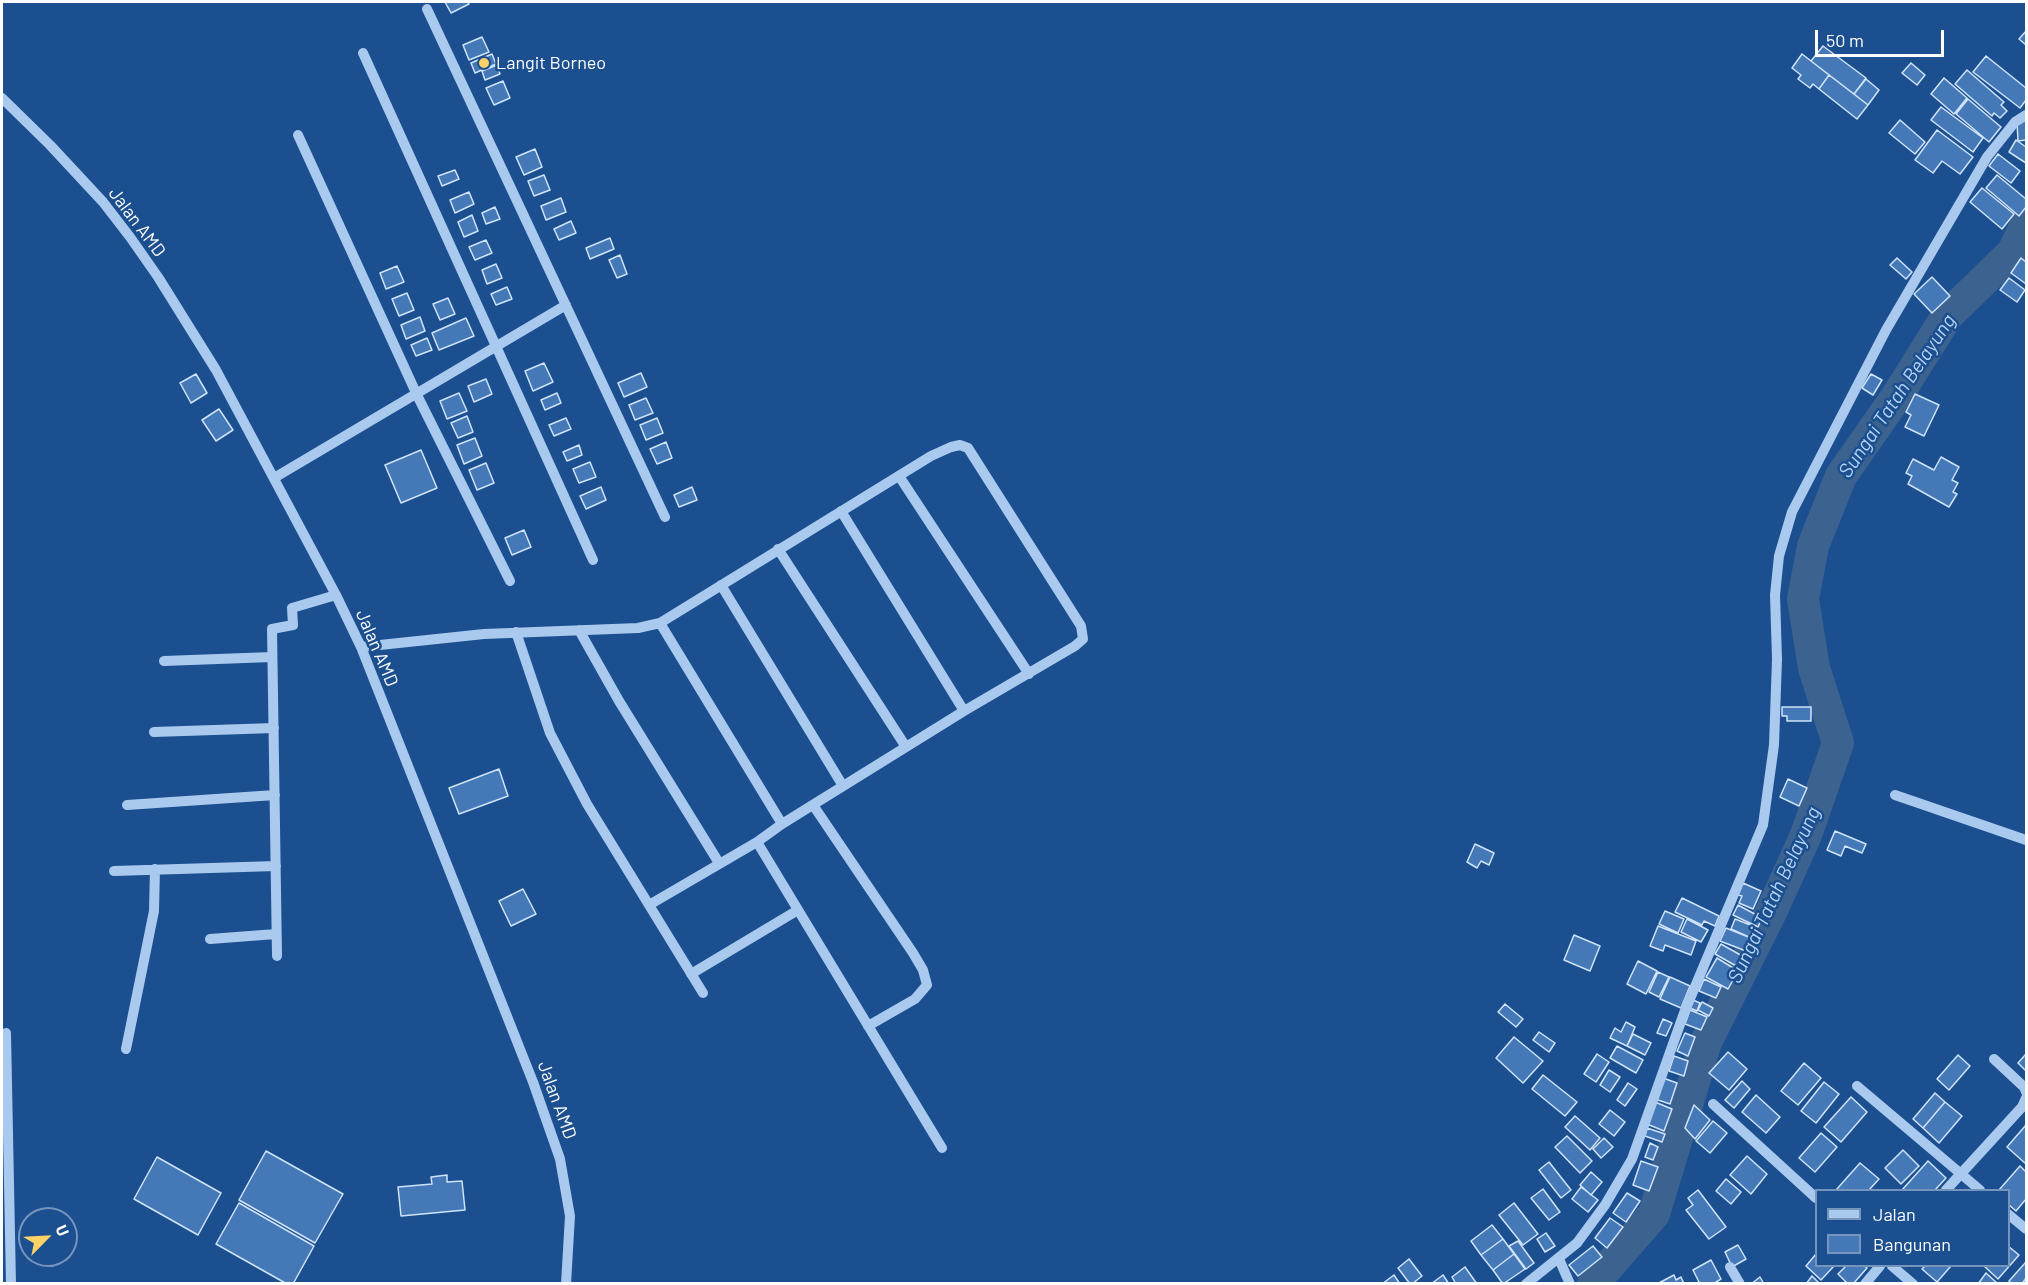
<!DOCTYPE html>
<style>
body{margin:0}
#map{position:relative;width:2028px;height:1285px;overflow:hidden;background:#1b4f8f;font-family:Barlow,sans-serif}
canvas{display:block}
.frame{position:absolute;inset:0;border:3px solid #fff;pointer-events:none}
.legend{position:absolute;left:1815px;top:1189px;width:195px;height:78px;box-sizing:border-box;background:#1b4f8f;border:2px solid #7695bc;margin:0;padding:8px 10px;list-style:none;font-size:18px;color:#fff}
.legend li{display:flex;align-items:center;gap:12px;height:30px}
.legend b{width:30px;border:2px solid #7695bc}
.north{position:absolute;left:18px;top:1207px;width:60px;height:60px;box-sizing:border-box;background:#1b4f8f;border:2px solid #7695bc;border-radius:50%;rotate:66deg;font-size:16px;font-weight:700;line-height:24px;text-align:center;color:#fff}
.north::after{content:'';display:block;margin:auto;width:21px;height:27px;background:#ffd166;clip-path:polygon(50% 0,100% 100%,50% 72%,0 100%)}
.scale{position:absolute;left:1815px;top:30px;width:129px;height:27px;box-sizing:border-box;border:3px solid #fff;border-top:0;padding-left:8px;font-size:18px;line-height:21px;white-space:nowrap;color:#fff;-webkit-text-stroke:4px #1b4f8f;paint-order:stroke}
</style>
<div id="map">
<canvas width="2028" height="1285"></canvas>
<div class="frame"></div>
<ul class="legend">
<li><b style="height:8px;background:#a9c9ee"></b>Jalan</li>
<li><b style="height:16px;background:#4478b7"></b>Bangunan</li>
</ul>
<div class="north">U</div>
<div class="scale">50 m</div>
</div>
<script>
const ctx = document.querySelector('canvas').getContext('2d');
ctx.lineJoin = 'round';
function toPath(rows) {
  const path = new Path2D();
  for (const r of rows) {
    path.moveTo(r[0], r[1]);
    for (let i = 2; i < r.length; i += 2) path.lineTo(r[i], r[i + 1]);
  }
  return path;
}
function trace(path, color, width, dash) {
  ctx.strokeStyle = color;
  ctx.lineWidth = width;
  ctx.lineCap = dash ? 'butt' : 'round';
  ctx.setLineDash(dash || []);
  ctx.stroke(path);
}
function paint(path, color) {
  ctx.fillStyle = color;
  ctx.fill(path, 'evenodd');
}
function drawText(font, color, halo, rows, align = 'center') {
  ctx.font = font + ' Barlow,sans-serif';
  ctx.lineWidth = 5;
  ctx.setLineDash([]);
  ctx.textBaseline = 'middle';
  ctx.strokeStyle = halo;
  ctx.fillStyle = color;
  for (const [text, x, y, turn = 0] of rows) {
    ctx.save();
    ctx.translate(x, y);
    ctx.rotate((+turn || 0) * Math.PI / 180);
    ctx.textAlign = isNaN(turn) ? turn : align;
    if (halo) ctx.strokeText(text, 0, 0);
    ctx.fillText(text, 0, 0);
    ctx.restore();
  }
}
trace(toPath([
 [1593,1284,1654,1214,1706,1042,1773,908,1806,835,1838,743,1814,668,1803,599,1813,546,1841,476,1897,396,1947,316,2013,252,2026,224]
]), '#3c6290', 32);
const building = toPath([
 [445,2,468,2,469,4,451,13,445,2],
 [2026,31,2026,45,2019,39,2026,31],
 [482,37,489,52,469,60,463,45,482,37],
 [1823,46,1866,78,1854,94,1811,61,1823,46],
 [492,54,496,64,475,73,471,63,492,54],
 [1802,54,1829,75,1819,89,1813,84,1810,88,1798,79,1801,75,1792,68,1802,54],
 [1986,56,2026,88,2026,100,2020,108,1973,72,1986,56],
 [1911,63,1925,75,1917,85,1902,73,1911,63],
 [497,65,500,74,485,80,482,71,497,65],
 [1967,70,2004,102,2001,105,2007,111,2000,118,1994,113,1992,116,1955,84,1967,70],
 [1829,75,1868,105,1857,119,1819,89,1829,75],
 [1944,78,1967,98,1954,114,1931,94,1944,78],
 [1866,79,1879,90,1868,105,1854,94,1866,79],
 [503,81,510,98,494,105,486,88,503,81],
 [1968,99,2001,127,1989,142,1956,114,1968,99],
 [1941,107,1983,138,1973,152,1931,120,1941,107],
 [1900,120,1925,142,1915,154,1889,133,1900,120],
 [2026,121,2026,140,2018,141,2017,122,2026,121],
 [1937,130,1973,157,1960,174,1942,161,1933,173,1915,160,1937,130],
 [2016,140,2026,147,2026,163,2009,152,2016,140],
 [535,149,542,167,524,175,516,157,535,149],
 [1998,154,2020,171,2011,183,1989,166,1998,154],
 [455,170,459,179,442,186,438,176,455,170],
 [544,175,550,190,534,196,528,181,544,175],
 [1997,175,2026,199,2026,207,2019,216,1986,188,1997,175],
 [1982,188,2014,214,2002,229,1970,202,1982,188],
 [469,192,474,204,455,213,450,200,469,192],
 [561,198,566,212,546,220,541,206,561,198],
 [495,207,500,219,486,224,482,213,495,207],
 [472,215,478,231,464,237,458,222,472,215],
 [571,221,576,233,559,240,554,229,571,221],
 [610,238,614,249,590,259,586,248,610,238],
 [486,240,492,253,475,260,469,247,486,240],
 [620,255,627,274,617,278,609,260,620,255],
 [1897,258,1912,272,1906,279,1890,265,1897,258],
 [2021,258,2026,262,2026,284,2011,273,2021,258],
 [496,264,502,278,487,284,482,270,496,264],
 [397,266,404,282,386,289,380,273,397,266],
 [1932,277,1950,296,1932,313,1914,294,1932,277],
 [2009,278,2025,290,2017,302,2000,290,2009,278],
 [507,287,512,299,496,305,491,294,507,287],
 [407,293,414,310,399,316,392,299,407,293],
 [448,298,455,314,440,320,433,304,448,298],
 [420,317,425,331,406,339,401,325,420,317],
 [466,318,474,336,439,350,432,333,466,318],
 [427,338,432,350,416,356,411,345,427,338],
 [544,363,553,382,533,391,525,371,544,363],
 [641,373,647,387,624,397,618,383,641,373],
 [196,374,207,393,191,403,180,383,196,374],
 [1871,374,1882,380,1873,395,1862,388,1871,374],
 [486,379,492,394,474,402,468,386,486,379],
 [459,393,467,411,447,419,440,401,459,393],
 [557,393,561,403,545,410,541,400,557,393],
 [1915,394,1939,405,1924,436,1905,427,1911,415,1906,412,1915,394],
 [646,398,653,413,635,420,629,405,646,398],
 [219,409,233,430,216,441,202,420,219,409],
 [467,416,473,432,458,438,451,423,467,416],
 [566,418,571,429,554,436,549,425,566,418],
 [657,418,663,433,646,440,640,425,657,418],
 [475,438,482,456,464,464,457,445,475,438],
 [666,442,672,458,657,464,650,449,666,442],
 [579,445,582,455,567,461,563,452,579,445],
 [421,450,437,488,401,503,385,465,421,450],
 [1941,457,1959,467,1952,480,1958,483,1953,492,1957,494,1949,507,1908,484,1912,476,1906,473,1913,459,1934,470,1941,457],
 [590,462,596,477,579,483,573,469,590,462],
 [486,463,494,483,477,490,469,470,486,463],
 [601,487,606,500,586,509,580,496,601,487],
 [692,487,697,500,679,507,674,495,692,487],
 [524,530,531,547,512,555,505,538,524,530],
 [1782,707,1811,707,1811,721,1787,721,1787,716,1782,716,1782,707],
 [499,769,508,796,459,814,449,788,499,769],
 [1788,779,1807,788,1799,806,1780,797,1788,779],
 [1835,831,1866,844,1862,853,1845,846,1841,856,1827,850,1835,831],
 [1475,844,1494,853,1489,865,1481,861,1477,868,1467,862,1475,844],
 [1743,883,1761,891,1753,909,1739,903,1742,896,1738,895,1743,883],
 [523,889,536,914,511,926,499,901,523,889],
 [1682,898,1719,916,1715,926,1704,921,1702,925,1675,912,1682,898],
 [1738,905,1762,918,1758,927,1733,915,1738,905],
 [1665,911,1684,919,1678,933,1659,924,1665,911],
 [1687,919,1708,930,1701,942,1681,932,1687,919],
 [1735,919,1753,926,1749,937,1731,929,1735,919],
 [1658,926,1696,941,1691,955,1665,945,1663,951,1650,946,1658,926],
 [1726,928,1751,938,1746,951,1720,941,1726,928],
 [1574,935,1600,946,1590,971,1564,960,1574,935],
 [1721,944,1744,957,1738,967,1715,954,1721,944],
 [1717,958,1738,971,1728,989,1706,977,1717,958],
 [1638,961,1657,971,1646,994,1627,984,1638,961],
 [1658,972,1669,977,1659,997,1649,992,1658,972],
 [1670,977,1690,986,1681,1008,1660,999,1670,977],
 [1704,979,1721,987,1716,998,1699,991,1704,979],
 [1693,1000,1700,1003,1697,1011,1690,1008,1693,1000],
 [1702,1002,1713,1008,1709,1016,1698,1010,1702,1002],
 [1505,1004,1523,1019,1516,1027,1498,1012,1505,1004],
 [1690,1010,1707,1017,1701,1030,1685,1024,1690,1010],
 [1663,1019,1672,1023,1666,1036,1657,1033,1663,1019],
 [1626,1022,1635,1027,1627,1046,1610,1038,1615,1028,1621,1032,1626,1022],
 [1539,1032,1555,1043,1549,1052,1533,1040,1539,1032],
 [1685,1033,1695,1037,1688,1056,1677,1051,1685,1033],
 [1633,1034,1651,1043,1645,1055,1627,1046,1633,1034],
 [1514,1037,1543,1061,1523,1083,1496,1058,1514,1037],
 [1617,1046,1643,1060,1636,1073,1610,1058,1617,1046],
 [1728,1052,1747,1069,1729,1090,1709,1073,1728,1052],
 [1597,1054,1609,1062,1596,1082,1584,1074,1597,1054],
 [2026,1054,2026,1071,2018,1063,2026,1054],
 [1958,1055,1970,1066,1949,1090,1937,1079,1958,1055],
 [1674,1056,1688,1061,1684,1076,1669,1071,1674,1056],
 [1804,1063,1821,1078,1798,1105,1781,1091,1804,1063],
 [1609,1070,1620,1077,1610,1092,1600,1085,1609,1070],
 [1543,1075,1577,1102,1565,1116,1532,1089,1543,1075],
 [1663,1078,1677,1083,1670,1104,1655,1099,1663,1078],
 [1742,1081,1750,1089,1734,1108,1725,1100,1742,1081],
 [1824,1082,1839,1094,1816,1123,1801,1111,1824,1082],
 [1628,1083,1637,1089,1625,1106,1617,1100,1628,1083],
 [1935,1093,1945,1102,1923,1128,1913,1119,1935,1093],
 [1756,1095,1780,1117,1766,1133,1742,1112,1756,1095],
 [1851,1097,1867,1112,1841,1142,1824,1127,1851,1097],
 [1655,1102,1672,1109,1664,1131,1647,1124,1655,1102],
 [1945,1102,1962,1116,1939,1143,1923,1128,1945,1102],
 [1694,1105,1710,1120,1695,1139,1685,1128,1694,1105],
 [1610,1110,1625,1122,1614,1136,1599,1124,1610,1110],
 [1575,1116,1600,1138,1590,1150,1565,1127,1575,1116],
 [1713,1121,1727,1133,1710,1153,1696,1141,1713,1121],
 [2026,1125,2026,1164,2007,1147,2026,1125],
 [1647,1128,1665,1134,1662,1142,1645,1136,1647,1128],
 [1821,1133,1837,1147,1815,1172,1799,1158,1821,1133],
 [1567,1136,1592,1161,1580,1173,1555,1147,1567,1136],
 [1604,1138,1613,1147,1601,1158,1593,1149,1604,1138],
 [1650,1143,1658,1147,1653,1160,1645,1157,1650,1143],
 [1903,1150,1919,1166,1901,1184,1885,1168,1903,1150],
 [266,1151,343,1194,315,1243,239,1200,266,1151],
 [1747,1156,1767,1174,1751,1194,1730,1175,1747,1156],
 [157,1157,221,1193,198,1235,134,1199,157,1157],
 [1641,1161,1658,1167,1649,1191,1633,1185,1641,1161],
 [1928,1161,1946,1178,1935,1190,1902,1190,1928,1161],
 [1549,1162,1571,1190,1561,1198,1539,1170,1549,1162],
 [1860,1163,1879,1179,1869,1190,1836,1190,1860,1163],
 [2020,1166,2026,1172,2026,1199,2016,1211,2008,1204,2008,1190,1999,1190,2020,1166],
 [1591,1172,1602,1182,1591,1195,1580,1185,1591,1172],
 [447,1175,447,1182,462,1181,465,1210,401,1216,398,1187,432,1184,431,1177,447,1175],
 [1726,1179,1741,1192,1731,1204,1716,1191,1726,1179],
 [1581,1187,1598,1200,1588,1212,1572,1199,1581,1187],
 [1543,1189,1560,1212,1549,1220,1531,1198,1543,1189],
 [1698,1190,1726,1227,1709,1239,1686,1210,1693,1205,1688,1198,1698,1190],
 [1627,1193,1640,1201,1626,1222,1613,1213,1627,1193],
 [239,1203,314,1246,293,1284,287,1284,216,1244,239,1203],
 [1514,1203,1538,1234,1523,1245,1499,1215,1514,1203],
 [1610,1218,1623,1227,1607,1248,1595,1238,1610,1218],
 [1492,1225,1503,1239,1481,1255,1471,1241,1492,1225],
 [1546,1233,1555,1246,1545,1252,1537,1239,1546,1233],
 [1503,1239,1514,1254,1493,1270,1481,1255,1503,1239],
 [1518,1241,1534,1263,1526,1269,1509,1246,1518,1241],
 [1738,1245,1746,1259,1732,1267,1725,1252,1738,1245],
 [1593,1246,1602,1257,1578,1276,1569,1265,1593,1246],
 [2008,1246,2019,1255,1998,1279,1984,1266,2008,1266,2008,1246],
 [1514,1254,1525,1269,1503,1284,1493,1270,1514,1254],
 [1816,1254,1816,1266,1834,1266,1821,1280,1806,1266,1816,1254],
 [1409,1259,1422,1276,1412,1284,1410,1284,1398,1268,1409,1259],
 [1711,1260,1721,1279,1713,1284,1700,1284,1693,1270,1711,1260],
 [2026,1262,2026,1278,2022,1284,2012,1284,2009,1281,2026,1262],
 [1846,1266,1865,1266,1867,1268,1853,1284,1848,1284,1838,1274,1846,1266],
 [1925,1266,1951,1266,1937,1282,1922,1269,1925,1266],
 [1465,1267,1477,1284,1456,1284,1452,1277,1465,1267],
 [1986,1273,1998,1284,1978,1284,1986,1273],
 [1394,1275,1400,1284,1382,1284,1394,1275],
 [1443,1275,1449,1284,1431,1284,1443,1275],
 [1674,1275,1676,1280,1681,1277,1684,1284,1657,1284,1674,1275],
 [1812,1276,1820,1284,1806,1284,1812,1276],
 [1760,1277,1764,1284,1751,1284,1760,1277]
]);
paint(building, '#4478b7');
trace(building, '#cfe3fa', 1.5);
trace(toPath([
 [427,9,665,517],
 [363,53,593,560],
 [2,98,50,145,103,202,130,237,158,277,216,370,336,595,361,647,533,1082,560,1159,570,1216,566,1284],
 [298,135,417,395,510,581],
 [899,476,1029,674],
 [274,478,566,305],
 [841,511,964,711],
 [778,549,906,747],
 [721,585,843,786],
 [660,623,782,824],
 [579,630,619,701,719,863],
 [516,632,550,733,587,804,703,993],
 [361,647,484,634,638,628,660,623,931,456,951,447,960,445,968,448,1081,626,1083,639,1075,646,964,711,782,824,757,842,649,905],
 [164,661,272,657],
 [154,732,274,728],
 [1895,795,2026,840],
 [127,805,275,795],
 [813,805,913,953,923,970,927,985,915,999,868,1026],
 [757,842,942,1148],
 [114,871,276,866],
 [210,939,276,934],
 [277,956,272,629,293,625,292,608,336,595],
 [691,974,798,910],
 [6,1033,11,1284],
 [126,1049,154,911,155,869],
 [1994,1059,2024,1087,2026,1092],
 [1857,1086,1980,1190],
 [1713,1104,1816,1198],
 [1946,1190,2022,1107,2026,1098],
 [2008,1214,2026,1229],
 [1559,1259,1570,1284],
 [1892,1266,1913,1284],
 [1730,1267,1740,1284],
 [1526,1284,1577,1243,1605,1205,1632,1159,1684,1013,1763,825,1774,745,1777,659,1775,595,1779,556,1792,512,1886,330,1987,157,2015,122,2026,115],
 [1865,1284,1880,1266]
]), '#a9c9ee', 10);
for (const [x, y, r, color] of [
 [484,63,6,"#ffd166"]
]) {
  const dot = new Path2D();
  dot.arc(x, y, r, 0, 2 * Math.PI);
  ctx.fillStyle = color;
  ctx.fill(dot);
  trace(dot, '#1b4f8f', 2);
}
drawText('18px', '#fff', '#1b4f8f', [
 ["Langit Borneo",496,63]
], 'left');
drawText('18px', '#fff', '#1b4f8f', [
 ["Jalan AMD",137,222,53],
 ["Jalan AMD",377,648,67],
 ["Jalan AMD",557,1100,70]
]);
drawText('italic 20px', '#b5d3f5', '#1b4f8f', [
 ["Sungai Tatah Belayung",1897,396,-56],
 ["Sungai Tatah Belayung",1774,895,-65]
]);
</script>
